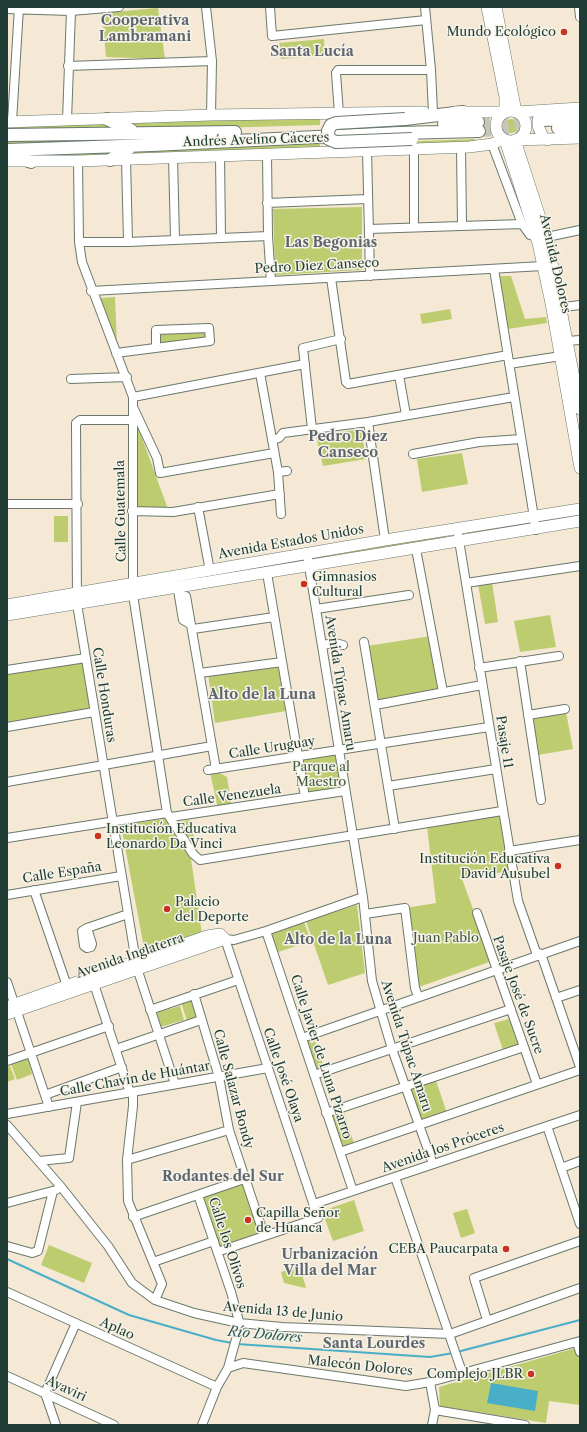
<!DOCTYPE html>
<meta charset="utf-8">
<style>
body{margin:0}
#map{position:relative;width:587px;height:1432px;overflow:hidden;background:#f5e8d5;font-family:"Libre Caslon Text",serif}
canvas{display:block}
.frame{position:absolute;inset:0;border:8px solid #1f3d34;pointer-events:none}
</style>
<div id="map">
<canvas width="587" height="1432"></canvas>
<div class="frame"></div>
</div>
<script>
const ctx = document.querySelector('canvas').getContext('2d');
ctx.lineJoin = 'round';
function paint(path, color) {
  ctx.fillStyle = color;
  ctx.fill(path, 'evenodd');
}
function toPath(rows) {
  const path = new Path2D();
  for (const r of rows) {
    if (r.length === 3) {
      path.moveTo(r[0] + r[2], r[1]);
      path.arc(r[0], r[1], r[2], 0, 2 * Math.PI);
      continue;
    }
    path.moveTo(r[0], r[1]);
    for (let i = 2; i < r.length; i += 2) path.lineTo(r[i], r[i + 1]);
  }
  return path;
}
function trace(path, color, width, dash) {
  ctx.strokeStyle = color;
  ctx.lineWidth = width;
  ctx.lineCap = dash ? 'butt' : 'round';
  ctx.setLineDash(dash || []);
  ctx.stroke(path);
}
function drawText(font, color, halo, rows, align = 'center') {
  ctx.font = font + ' "Libre Caslon Text",serif';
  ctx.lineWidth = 3;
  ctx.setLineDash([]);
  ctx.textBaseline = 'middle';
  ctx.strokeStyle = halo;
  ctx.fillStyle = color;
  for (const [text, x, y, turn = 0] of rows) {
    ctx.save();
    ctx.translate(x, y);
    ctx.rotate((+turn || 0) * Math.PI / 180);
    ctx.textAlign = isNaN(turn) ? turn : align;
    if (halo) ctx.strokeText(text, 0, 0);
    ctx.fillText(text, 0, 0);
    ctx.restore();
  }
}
paint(toPath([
 [158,8,165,59,106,57,102,13],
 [324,39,325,55,281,59,279,43],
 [320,118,320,125,217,128,133,128,117,122],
 [511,126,7],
 [107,122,123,129,7,131,7,126],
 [207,137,7,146,7,139],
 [475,139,475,143,364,147,364,143],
 [320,140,320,149,119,156,130,149],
 [122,149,107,157,28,159,28,152],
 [362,207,362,270,275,275,273,209],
 [497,276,511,276,525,319,546,317,547,323,508,329],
 [115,297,117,346,99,298],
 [450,309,452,319,422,324,420,314],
 [207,331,208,339,159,344,159,336,161,333],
 [135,419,168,509,134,508],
 [361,429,366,459,323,466,316,436],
 [462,453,468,484,422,492,417,459],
 [54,516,68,516,68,542,54,542],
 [523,520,524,528,469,537,468,530],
 [446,533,447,540,320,562,318,554],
 [492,582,498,622,485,624,478,584],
 [550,615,556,647,520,652,514,621],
 [431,636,440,691,378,701,367,646],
 [84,661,92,710,7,724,7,673],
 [278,665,286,711,215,723,208,674],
 [566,712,573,749,538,755,531,717],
 [335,754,342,790,307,795,301,760],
 [216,771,227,777,232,807,218,809,210,772],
 [498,815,501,817,509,871,462,879,492,961,416,988,406,908,436,903,427,826],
 [165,819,191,859,202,934,145,953,121,825],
 [190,820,198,856,177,822],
 [357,905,365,973,328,985,306,921],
 [304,922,311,941,278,952,271,933],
 [191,998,197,1018,187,1021,181,1002],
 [180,1006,184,1020,160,1027,156,1013],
 [509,1019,518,1045,503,1050,494,1023],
 [313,1036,325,1070,315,1073,304,1039],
 [25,1058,29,1060,32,1074,17,1080,11,1064],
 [10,1066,15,1079,7,1082,7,1067],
 [435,1078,447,1113,420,1121,409,1087],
 [343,1109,354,1144,341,1148,330,1114],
 [243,1183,261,1235,221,1249,203,1196],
 [354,1200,364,1231,333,1241,322,1211],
 [467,1209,475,1233,461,1238,453,1213],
 [49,1245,92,1263,84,1283,41,1265],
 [299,1266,306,1287,305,1288,284,1283,281,1272],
 [576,1348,580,1362,580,1405,549,1401,546,1423,440,1406,439,1387]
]), '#bdcc6e');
paint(toPath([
 [491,1383,538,1391,535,1411,487,1403]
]), '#49afc9');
trace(toPath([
 [7,1259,129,1315,216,1340,232,1343],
 [237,1344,430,1357,453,1353],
 [457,1352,580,1320]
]), '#49afc9', 2);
trace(toPath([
 [478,122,543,120],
 [479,131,542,129]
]), '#cac6b5', 12, [12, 6]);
const minor = toPath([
 [206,7,212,61,211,115],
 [270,7,272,36,426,20],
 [425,7,431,70,433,112],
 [579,7,580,17],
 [7,9,71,11,119,7],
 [68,66,212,61],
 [339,114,336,73,338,70,431,70],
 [67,120,71,11],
 [12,122,19,7],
 [492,144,522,224,530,235,537,237,547,237,580,230],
 [461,147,462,226],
 [414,149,414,227],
 [367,150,370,276],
 [267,154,268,236,271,281],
 [220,155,221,238],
 [173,157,175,239],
 [126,159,128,242],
 [78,161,79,242,82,262,133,397,133,595,167,813,193,854,200,860,502,811],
 [267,203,367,199],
 [369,229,522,224],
 [79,242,128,242,268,236],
 [494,269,536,530],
 [331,278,346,382,348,384,508,355],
 [91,291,543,266],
 [555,308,580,305],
 [567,341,580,340],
 [116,353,210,341,209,328,156,330,156,348],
 [509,364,561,356],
 [260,373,278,472,281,514],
 [399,375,406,415],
 [71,379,127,377],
 [133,397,305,364],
 [134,409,157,458,160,473,274,453],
 [133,420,80,420,76,423,77,604,137,968,175,1084],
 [368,422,385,540],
 [312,429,303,348,341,339],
 [272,440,279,438,283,433,368,422,514,397],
 [413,454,479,442,521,439],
 [278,472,287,471],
 [7,504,78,504],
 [198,507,210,571],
 [132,511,173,512,280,494],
 [457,528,518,901,536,952,541,954,580,1067],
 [416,549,443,692],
 [307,554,363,897,372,981,392,1049,433,1164],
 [267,573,305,797],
 [466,583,580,566],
 [178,590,183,620,190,624],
 [179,594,186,596,216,769],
 [316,609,409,595],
 [193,629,274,617],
 [364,642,395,829],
 [322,645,335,643,343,645],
 [520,661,541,800],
 [479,668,559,656],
 [7,670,86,658],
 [200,673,282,662],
 [375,705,482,685],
 [528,715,565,709],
 [7,727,94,712],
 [208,770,489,727],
 [7,782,212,746],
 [388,786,496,769],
 [171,817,345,791],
 [7,838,167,813],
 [509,851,580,840],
 [34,890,67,986],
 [7,895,121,876],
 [477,913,537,1084],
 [365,914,405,908,415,988,418,996],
 [87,928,92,944,91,947,87,948,84,946,82,931,87,928,128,914],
 [266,931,353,1191],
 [7,982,49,1107],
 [94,984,129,1090,133,1092,133,1106,127,1160,128,1201,162,1284,155,1300],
 [194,994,219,1077,229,1130,264,1235],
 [556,998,580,990],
 [150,1010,238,980],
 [302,1038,580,941],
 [116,1049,201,1020],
 [7,1061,109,1026],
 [314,1075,511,1009],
 [45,1095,122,1067],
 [326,1113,524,1047],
 [7,1114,268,1068],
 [7,1125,62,1188,108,1246,132,1283,155,1300,194,1313,239,1323,282,1327,450,1334,580,1288],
 [547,1126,580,1224],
 [340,1152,580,1070],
 [127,1160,229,1130],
 [39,1161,69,1158,77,1102],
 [561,1168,580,1161],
 [395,1177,462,1372],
 [198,1195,231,1292,240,1325,228,1368,217,1387,202,1425],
 [7,1203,56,1190],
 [314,1204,580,1115],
 [133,1217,247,1178],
 [7,1246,32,1253,38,1251,53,1191],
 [223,1250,318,1218,225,939,234,940,266,931,363,897],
 [153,1262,214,1241],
 [7,1292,217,1387],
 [487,1320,474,1278,580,1241],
 [577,1342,580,1352],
 [228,1368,243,1363,406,1386,430,1382,580,1341],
 [7,1376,114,1425],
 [430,1382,435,1410,432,1425],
 [435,1410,525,1425],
 [56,1425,45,1393,76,1323]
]);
const major = toPath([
 [487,7,505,97,505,112],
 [496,7,516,112],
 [544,111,538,120,538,126,543,137,548,140],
 [511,126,15],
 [455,112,504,112],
 [517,112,580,108],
 [7,122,211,115,424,112],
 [505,140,538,243,551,303,580,468],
 [515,140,548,242,580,409],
 [516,140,580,138],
 [7,161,78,161,469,147,492,144,504,139],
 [7,605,385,540,580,509],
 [7,615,580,521],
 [7,1007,207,936,220,934,225,939,7,1014]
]);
const highway = toPath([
 [107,119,131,130],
 [405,119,463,112],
 [543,120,580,118],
 [444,124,478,122],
 [558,128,580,127],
 [7,135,235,132],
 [7,150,152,145,399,133,479,131],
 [7,153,31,162],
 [110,160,131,147]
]);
trace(minor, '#6a796c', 10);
trace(major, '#6a796c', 12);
trace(highway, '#6a796c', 14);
trace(minor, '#fff', 8);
trace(major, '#fff', 11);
trace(highway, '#fff', 12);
const highwayBridge = toPath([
 [405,119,336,123,331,125,328,131,329,139,336,142,412,139]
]);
trace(highwayBridge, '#6a796c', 14, []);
trace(highwayBridge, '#fff', 12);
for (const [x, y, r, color] of [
 [564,32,4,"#c8321e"],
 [304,584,4,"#c8321e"],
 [98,836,4,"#c8321e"],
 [558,866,4,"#c8321e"],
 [167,909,4,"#c8321e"],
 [248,1220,4,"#c8321e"],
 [506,1249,4,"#c8321e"],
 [531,1374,4,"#c8321e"]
]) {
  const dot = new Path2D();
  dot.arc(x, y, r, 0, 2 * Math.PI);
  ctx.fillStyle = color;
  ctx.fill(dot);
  trace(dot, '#f7f3e8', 1.5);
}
drawText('13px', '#1f3d34', '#f7f3e8', [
 ["Mundo Ecológico",556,32],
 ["Gimnasios",312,577,"left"],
 ["Cultural",312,592,"left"],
 ["Institución Educativa",106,829,"left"],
 ["Leonardo Da Vinci",106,844,"left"],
 ["Institución Educativa",550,859],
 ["David Ausubel",550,874],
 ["Palacio",175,902,"left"],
 ["del Deporte",175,917,"left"],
 ["Capilla Señor",256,1213,"left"],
 ["de Huanca",256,1228,"left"],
 ["CEBA Paucarpata",498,1249],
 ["Complejo JLBR",523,1374]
], 'right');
drawText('13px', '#1f3d34', '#f7f3e8', [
 ["Andrés Avelino Cáceres",256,140,-2],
 ["Avenida Dolores",555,264,77],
 ["Pedro Diez Canseco",317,266,-3],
 ["Calle Guatemala",121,511,-91],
 ["Avenida Estados Unidos",291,542,-10],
 ["Avenida Túpac Amaru",340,683,81],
 ["Calle Honduras",104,695,81],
 ["Pasaje 11",504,742,81],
 ["Calle Uruguay",272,748,-9],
 ["Calle Venezuela",232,796,-8],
 ["Calle España",62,873,-9],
 ["Avenida Inglaterra",130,956,-19],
 ["Pasaje José de Sucre",518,995,70],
 ["Avenida Túpac Amaru",406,1046,72],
 ["Calle Javier de Luna Pizarro",321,1057,72],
 ["Calle José Olaya",283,1075,71],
 ["Calle Chavín de Huántar",135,1079,-10],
 ["Calle Salazar Bondy",233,1089,75],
 ["Avenida los Próceres",443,1148,-19],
 ["Calle los Olivos",227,1243,72],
 ["Avenida 13 de Junio",283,1312,5],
 ["Aplao",117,1329,24],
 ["Malecón Dolores",360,1366,6],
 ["Ayaviri",66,1389,25]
]);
drawText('13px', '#3f5a40', '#f7f3e8', [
 ["Parque al",321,767],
 ["Maestro",321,782],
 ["Juan Pablo",446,938]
]);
drawText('bold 14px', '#5d656e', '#f7f3e8', [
 ["Cooperativa",145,21],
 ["Lambramani",145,37],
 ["Santa Lucía",312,52],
 ["Las Begonias",331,243],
 ["Pedro Diez",348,437],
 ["Canseco",348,453],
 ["Alto de la Luna",262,695],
 ["Alto de la Luna",338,940],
 ["Rodantes del Sur",223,1177],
 ["Urbanización",330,1255],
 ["Villa del Mar",330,1271],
 ["Santa Lourdes",374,1344]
]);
drawText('italic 14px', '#2a5a59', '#f7f3e8', [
 ["Río Dolores",265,1335,5]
]);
</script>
